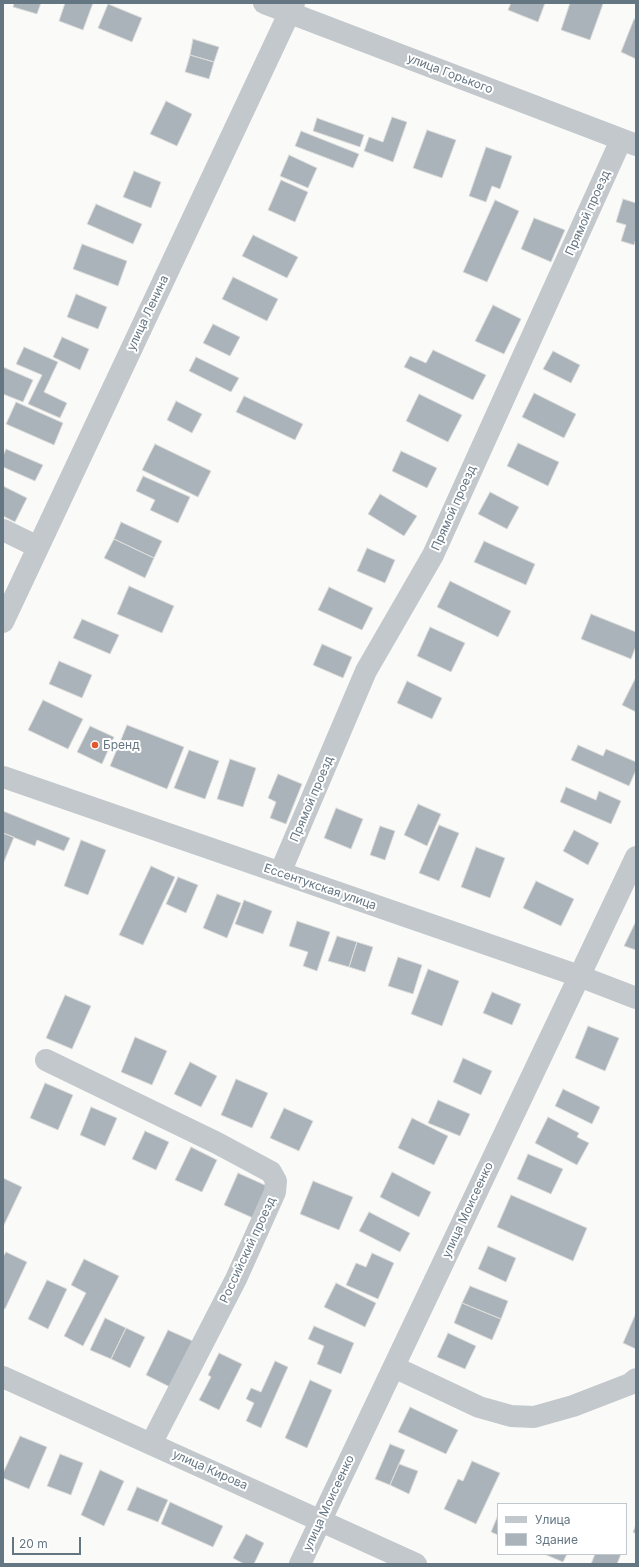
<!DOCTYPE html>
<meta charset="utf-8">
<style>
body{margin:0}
#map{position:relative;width:639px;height:1567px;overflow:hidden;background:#fafaf8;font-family:Inter,sans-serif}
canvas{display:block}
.frame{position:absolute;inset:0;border:4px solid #657683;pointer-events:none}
.legend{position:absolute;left:497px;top:1503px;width:130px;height:52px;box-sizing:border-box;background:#fff;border:1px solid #c1c8cd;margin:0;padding:5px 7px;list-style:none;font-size:12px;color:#657683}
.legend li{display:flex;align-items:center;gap:8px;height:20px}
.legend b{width:20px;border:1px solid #c1c8cd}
.scale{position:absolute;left:12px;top:1537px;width:69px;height:18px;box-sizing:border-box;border:2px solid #657683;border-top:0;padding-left:5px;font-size:12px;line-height:14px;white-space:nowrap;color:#657683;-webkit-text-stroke:3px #fff;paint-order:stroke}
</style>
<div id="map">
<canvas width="639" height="1567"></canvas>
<div class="frame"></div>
<ul class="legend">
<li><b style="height:5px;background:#c3c8cc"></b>Улица</li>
<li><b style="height:11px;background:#aab3b9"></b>Здание</li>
</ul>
<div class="scale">20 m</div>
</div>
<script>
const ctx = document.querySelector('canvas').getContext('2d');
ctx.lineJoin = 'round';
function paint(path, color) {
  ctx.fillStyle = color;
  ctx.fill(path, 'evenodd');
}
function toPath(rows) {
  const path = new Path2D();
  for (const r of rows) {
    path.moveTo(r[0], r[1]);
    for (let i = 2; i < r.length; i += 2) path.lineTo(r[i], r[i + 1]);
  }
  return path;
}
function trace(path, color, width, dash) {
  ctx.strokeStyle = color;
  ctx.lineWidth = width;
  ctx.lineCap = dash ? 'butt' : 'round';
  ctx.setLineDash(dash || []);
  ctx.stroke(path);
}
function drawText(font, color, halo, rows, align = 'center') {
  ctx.font = font + ' Inter,sans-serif';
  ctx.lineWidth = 4;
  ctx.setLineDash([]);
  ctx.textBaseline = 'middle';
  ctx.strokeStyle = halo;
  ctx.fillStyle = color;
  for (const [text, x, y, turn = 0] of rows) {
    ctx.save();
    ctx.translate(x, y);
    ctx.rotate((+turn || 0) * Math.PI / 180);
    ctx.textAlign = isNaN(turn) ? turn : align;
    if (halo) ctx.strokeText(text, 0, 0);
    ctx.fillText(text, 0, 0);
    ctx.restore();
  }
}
const building = toPath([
 [14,3,41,3,37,14,13,7,14,3],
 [65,3,93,3,83,30,59,21,65,3],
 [511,3,545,3,538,22,508,10,511,3],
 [570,3,600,3,603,4,590,40,561,30,570,3],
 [108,4,142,18,132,42,98,28,108,4],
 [634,19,636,20,636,59,621,52,634,19],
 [193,39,219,47,214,62,190,55,193,39],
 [190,55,214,62,209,79,185,72,190,55],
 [166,101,192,114,177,146,150,134,166,101],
 [392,117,407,122,393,162,364,151,369,137,383,142,392,117],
 [317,118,364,135,360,147,313,131,317,118],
 [427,130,456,140,442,178,413,168,427,130],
 [301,131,359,154,353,168,295,146,301,131],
 [486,147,512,156,500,189,492,186,486,202,469,196,486,147],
 [289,155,317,168,308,188,280,176,289,155],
 [134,171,161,182,151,208,123,197,134,171],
 [281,180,308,192,295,222,268,210,281,180],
 [623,199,636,203,636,239,634,245,621,241,626,225,616,222,623,199],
 [495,200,519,211,487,282,463,272,495,200],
 [96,204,142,224,133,244,87,224,96,204],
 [534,218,565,230,551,262,521,249,534,218],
 [253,235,298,257,287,278,242,256,253,235],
 [82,244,127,261,118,286,73,269,82,244],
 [233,277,278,299,267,321,222,299,233,277],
 [76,294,107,307,98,329,67,317,76,294],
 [493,305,521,319,504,354,475,341,493,305],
 [213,324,240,337,230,356,203,343,213,324],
 [62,337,89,349,80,370,53,357,62,337],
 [24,347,58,362,44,392,67,403,60,418,28,404,42,375,16,364,24,347],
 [433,350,486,375,473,400,404,367,410,356,426,363,433,350],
 [553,351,580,365,571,383,543,369,553,351],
 [196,357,239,378,231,392,189,371,196,357],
 [3,367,33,380,23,402,3,394,3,367],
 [534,393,576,414,564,438,522,417,534,393],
 [419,394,462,415,448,442,406,421,419,394],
 [244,396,303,424,295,440,236,412,244,396],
 [176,401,202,414,192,433,167,420,176,401],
 [16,402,63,423,54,445,6,424,16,402],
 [518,443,559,462,548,486,507,466,518,443],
 [155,444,211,471,198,497,142,470,155,444],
 [6,449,43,465,35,481,3,467,3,456,6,449],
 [401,451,437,468,427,488,392,471,401,451],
 [143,476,190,497,178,523,150,510,155,500,136,491,143,476],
 [3,486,27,498,15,522,3,516,3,486],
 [490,492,519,507,507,529,478,514,490,492],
 [380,494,417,516,404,536,368,514,380,494],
 [121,522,162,541,154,558,114,539,121,522],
 [114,539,154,558,145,578,104,558,114,539],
 [484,541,535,564,526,585,474,562,484,541],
 [367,548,395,560,385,583,357,571,367,548],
 [450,581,511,611,498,637,437,607,450,581],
 [129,586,174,606,162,633,117,614,129,586],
 [329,587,373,608,362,630,318,610,329,587],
 [591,614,636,632,636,646,631,659,581,639,591,614],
 [82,619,119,635,110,654,73,638,82,619],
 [430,627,465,643,451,672,417,656,430,627],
 [322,644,352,657,343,678,313,665,322,644],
 [59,661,92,675,82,698,49,684,59,661],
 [636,677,636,712,622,705,636,677],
 [407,681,442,698,432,719,397,703,407,681],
 [43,700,83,719,68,749,28,730,43,700],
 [127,725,184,747,167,789,110,766,127,725],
 [90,726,114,737,102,764,77,752,90,726],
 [578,745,603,756,606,749,636,762,636,770,629,786,571,760,578,745],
 [189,750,219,761,205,799,174,788,189,750],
 [230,759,256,768,243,807,217,799,230,759],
 [278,774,302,784,286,824,270,818,276,802,268,798,278,774],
 [566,787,596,800,599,791,621,801,611,824,560,802,566,787],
 [418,804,441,814,427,846,404,835,418,804],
 [336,808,363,819,351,849,324,838,336,808],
 [3,811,70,838,64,851,37,840,35,846,3,833,3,811],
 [439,825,459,833,439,881,419,873,439,825],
 [380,826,395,831,385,860,370,855,380,826],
 [574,830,599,843,588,865,563,851,574,830],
 [3,833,14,837,3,864,3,833],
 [81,840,106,850,88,895,64,886,81,840],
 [476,847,505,858,490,898,461,887,476,847],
 [151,866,175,877,143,945,119,935,151,866],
 [178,877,198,885,186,913,166,904,178,877],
 [536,881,574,899,561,926,523,908,536,881],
 [217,894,241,903,227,938,203,928,217,894],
 [244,900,272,911,263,934,235,924,244,900],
 [297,921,330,932,317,971,303,966,308,952,289,946,297,921],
 [636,921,636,950,624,946,636,921],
 [337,936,357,942,349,967,328,961,337,936],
 [357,942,373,947,365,972,349,967,357,942],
 [398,957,422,965,413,994,388,986,398,957],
 [428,969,459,981,442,1026,411,1014,428,969],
 [492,992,521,1004,512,1025,483,1013,492,992],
 [65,995,91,1006,72,1049,46,1038,65,995],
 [588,1026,619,1038,605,1071,575,1058,588,1026],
 [135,1037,167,1051,152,1085,121,1072,135,1037],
 [463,1058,492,1071,481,1095,453,1082,463,1058],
 [190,1062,217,1076,201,1107,174,1094,190,1062],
 [236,1079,268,1093,252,1128,221,1115,236,1079],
 [45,1083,73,1095,58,1130,30,1118,45,1083],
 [563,1089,600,1107,592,1124,555,1106,563,1089],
 [438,1100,470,1114,460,1136,428,1123,438,1100],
 [91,1107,117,1118,105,1146,80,1135,91,1107],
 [284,1108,313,1121,299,1151,270,1138,284,1108],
 [548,1117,579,1133,577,1137,589,1143,577,1165,535,1143,548,1117],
 [412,1118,448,1136,434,1165,398,1148,412,1118],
 [145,1131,169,1142,156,1170,132,1159,145,1131],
 [191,1147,217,1160,202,1192,175,1180,191,1147],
 [528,1154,563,1169,551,1194,517,1179,528,1154],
 [392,1172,431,1192,419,1217,380,1197,392,1172],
 [238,1173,267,1186,253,1218,224,1205,238,1173],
 [3,1178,22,1187,3,1227,3,1178],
 [313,1181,353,1197,339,1230,300,1214,313,1181],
 [511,1195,587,1228,573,1261,497,1227,511,1195],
 [369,1212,410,1233,400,1252,359,1231,369,1212],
 [488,1246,516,1258,506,1282,478,1269,488,1246],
 [6,1252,27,1262,5,1309,3,1308,3,1257,6,1252],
 [372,1253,394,1263,378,1299,346,1285,356,1263,366,1267,372,1253],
 [84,1259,119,1276,83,1346,64,1336,86,1293,71,1285,84,1259],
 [47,1280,67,1289,48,1329,28,1319,47,1280],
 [336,1283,376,1303,365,1327,324,1307,336,1283],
 [470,1286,508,1301,501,1319,462,1303,470,1286],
 [462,1303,501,1319,492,1340,454,1323,462,1303],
 [636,1313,636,1349,623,1343,636,1313],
 [105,1318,126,1328,111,1359,90,1350,105,1318],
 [314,1326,354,1343,341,1374,317,1364,324,1346,308,1339,314,1326],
 [126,1328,145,1337,130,1368,111,1359,126,1328],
 [168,1330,195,1342,172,1388,146,1375,168,1330],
 [448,1333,476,1346,465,1369,437,1357,448,1333],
 [219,1353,242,1364,219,1410,199,1400,211,1377,208,1375,219,1353],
 [275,1361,288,1367,261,1428,246,1421,254,1403,246,1399,251,1388,261,1392,275,1361],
 [310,1380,332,1390,307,1448,285,1438,310,1380],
 [410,1407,458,1430,446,1454,398,1432,410,1407],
 [20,1436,47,1447,29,1489,3,1478,3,1473,20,1436],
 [390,1444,405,1450,390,1485,375,1479,390,1444],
 [60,1454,83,1463,71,1495,47,1486,60,1454],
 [472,1461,500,1473,476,1524,444,1509,458,1479,463,1481,472,1461],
 [399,1464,418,1471,409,1494,390,1485,399,1464],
 [100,1470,124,1481,104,1526,81,1515,100,1470],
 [137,1487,168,1500,158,1522,127,1510,137,1487],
 [170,1502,223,1526,213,1547,161,1524,170,1502],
 [498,1515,498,1535,491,1532,498,1515],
 [636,1525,636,1534,633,1532,636,1525],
 [246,1534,264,1543,254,1564,244,1564,233,1558,246,1534],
 [544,1554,567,1554,563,1562,544,1554],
 [595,1554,621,1554,617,1564,591,1564,595,1554]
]);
paint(building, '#aab3b9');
trace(building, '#dcdcda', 1);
trace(toPath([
 [264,3,636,145],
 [3,530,38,547],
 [3,622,294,3],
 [3,777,579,976,636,998],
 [280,873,366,671,433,555,621,140],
 [46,1060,217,1143,271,1172,276,1181,275,1192,236,1279,151,1444],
 [394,1367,479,1407,511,1416,534,1417,573,1406,630,1384,636,1379],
 [3,1377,416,1564],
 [300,1564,636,857]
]), '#c3c8cc', 22);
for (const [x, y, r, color] of [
 [95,745,4,"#e4572e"]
]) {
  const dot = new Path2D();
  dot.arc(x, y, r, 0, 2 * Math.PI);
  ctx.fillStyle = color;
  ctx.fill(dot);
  trace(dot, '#fff', 1.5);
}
drawText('12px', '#657683', '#fff', [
 ["улица Горького",450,74,21],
 ["Прямой проезд",588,213,-66],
 ["улица Ленина",148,313,-65],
 ["Прямой проезд",454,508,-66],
 ["Прямой проезд",312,799,-67],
 ["Ессентукская улица",320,887,19],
 ["улица Моисеенко",468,1210,-65],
 ["Российский проезд",248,1250,-65],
 ["улица Кирова",210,1470,24],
 ["улица Моисеенко",329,1503,-65]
]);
drawText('12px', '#657683', '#fff', [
 ["Бренд",103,745]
], 'left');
</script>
